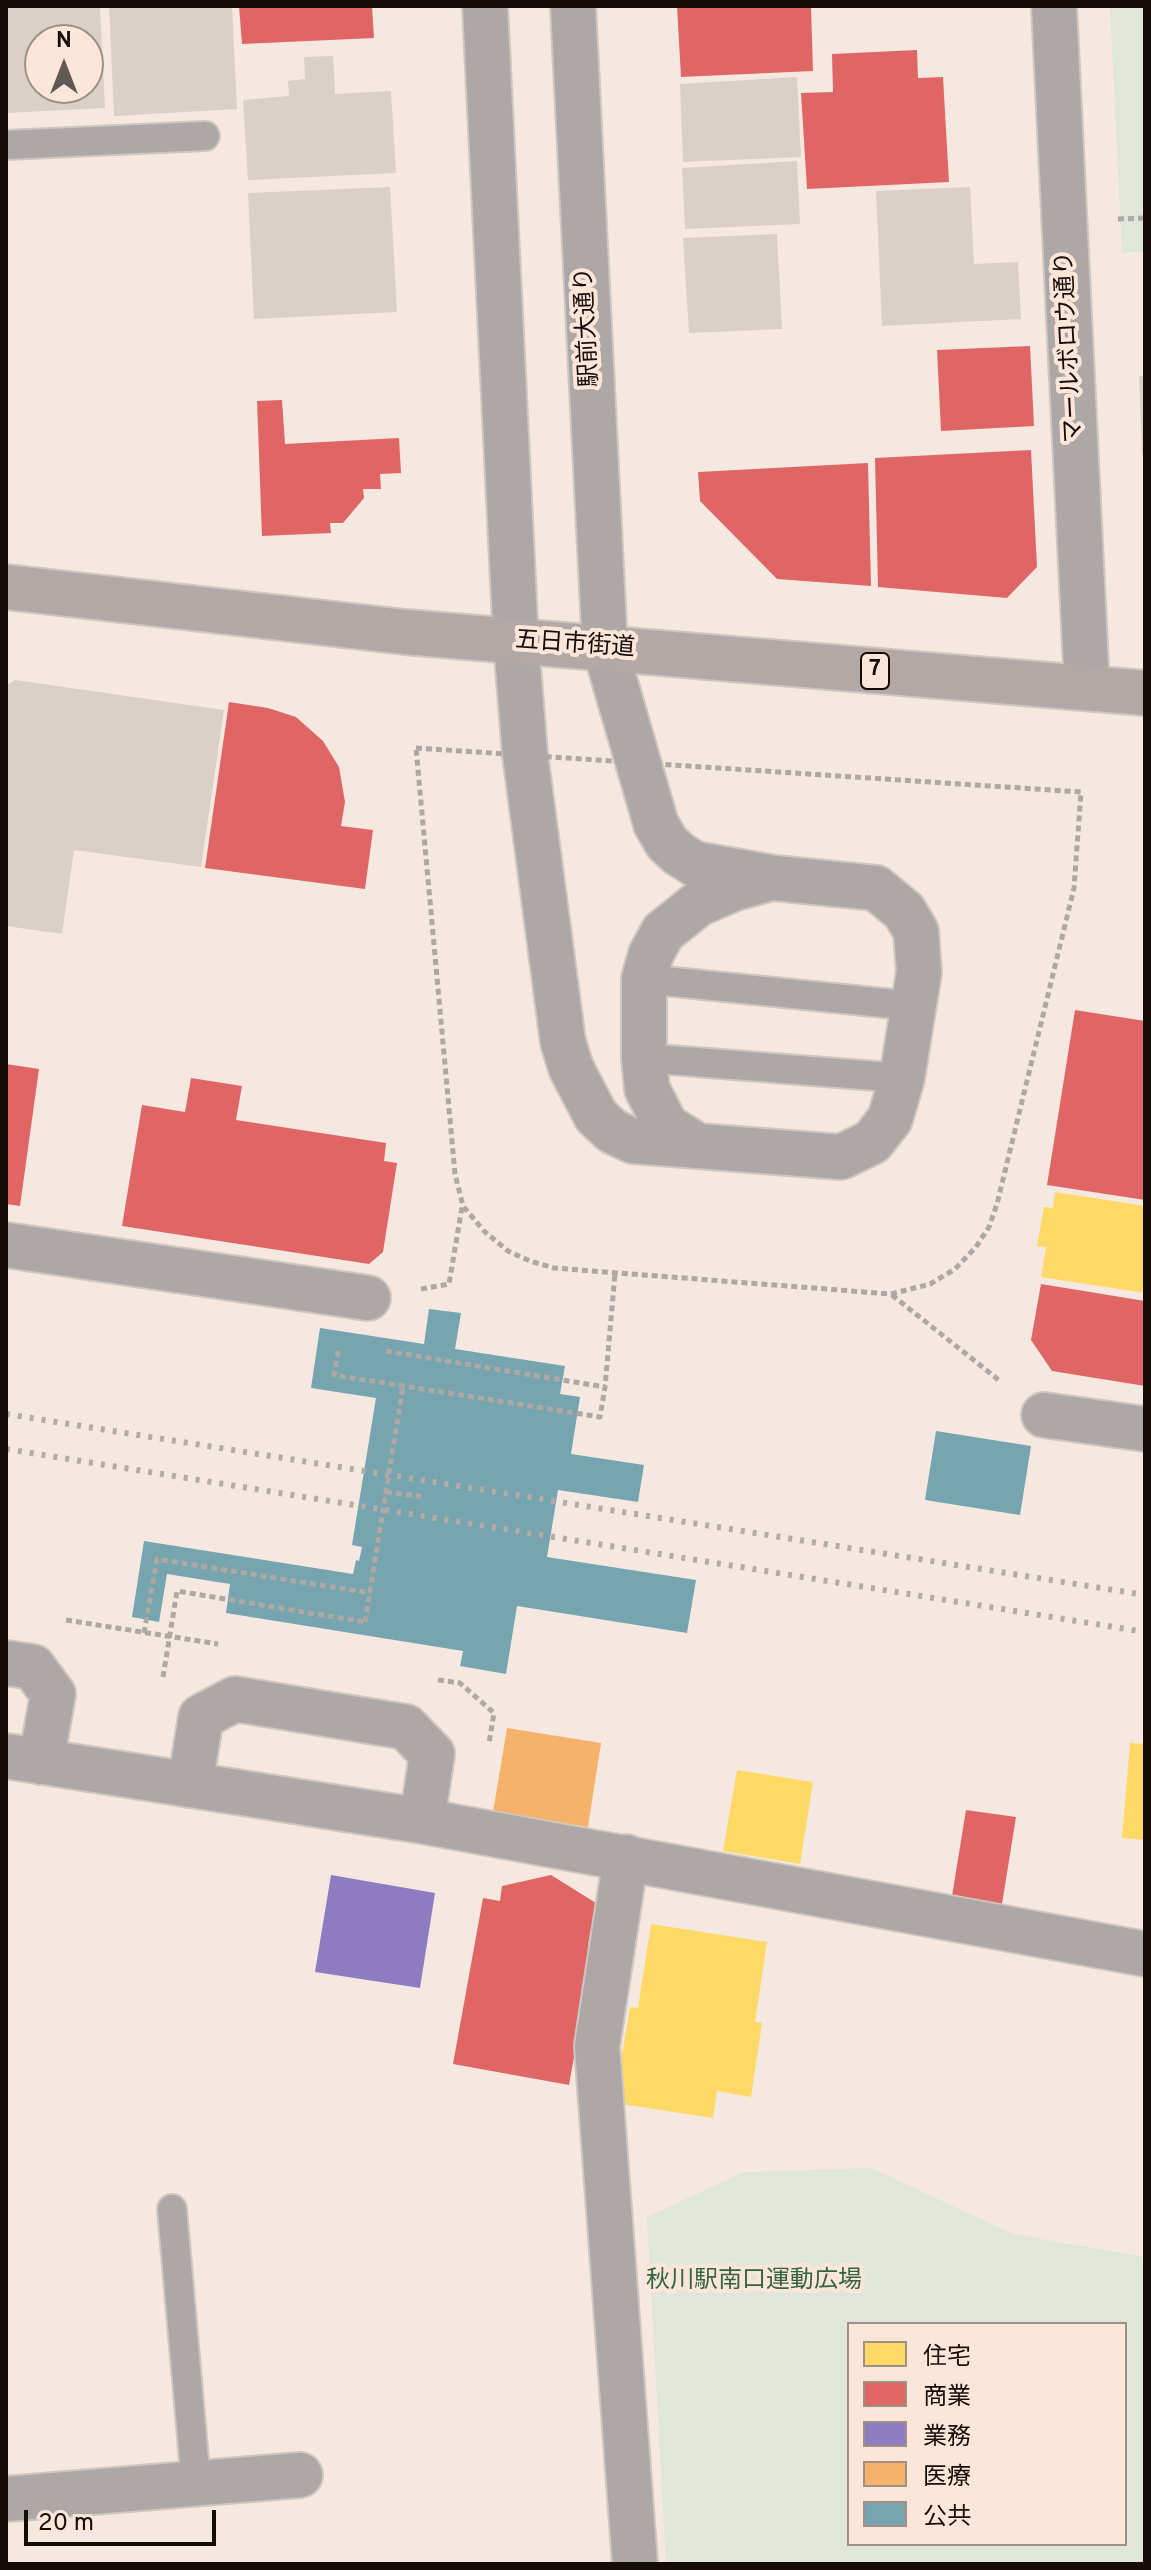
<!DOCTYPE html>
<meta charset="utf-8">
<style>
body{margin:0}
#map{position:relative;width:1151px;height:2570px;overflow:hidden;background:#f4e8e1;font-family:Overpass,"Noto Sans JP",sans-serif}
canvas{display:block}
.frame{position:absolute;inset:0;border:8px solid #150c07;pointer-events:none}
.legend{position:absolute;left:847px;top:2322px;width:280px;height:224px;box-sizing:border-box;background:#fce6d9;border:2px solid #a08f85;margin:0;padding:10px 14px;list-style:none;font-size:24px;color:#150c07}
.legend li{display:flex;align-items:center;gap:16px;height:40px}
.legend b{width:40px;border:2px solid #a08f85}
.north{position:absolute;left:24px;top:24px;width:80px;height:80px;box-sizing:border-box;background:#fce6d9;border:2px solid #a08f85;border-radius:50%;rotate:0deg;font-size:22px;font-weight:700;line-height:32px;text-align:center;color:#150c07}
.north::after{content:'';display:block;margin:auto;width:28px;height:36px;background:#635953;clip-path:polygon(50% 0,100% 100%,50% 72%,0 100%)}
.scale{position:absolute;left:24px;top:2510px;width:192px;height:36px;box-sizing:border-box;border:4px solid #150c07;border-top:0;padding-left:10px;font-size:24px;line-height:28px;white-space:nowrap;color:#150c07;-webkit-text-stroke:6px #fce6d9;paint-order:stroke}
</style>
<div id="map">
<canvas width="1151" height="2570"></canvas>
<div class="frame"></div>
<ul class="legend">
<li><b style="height:22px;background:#ffd966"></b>住宅</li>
<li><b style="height:22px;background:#e06666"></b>商業</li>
<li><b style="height:22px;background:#8e7cc3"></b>業務</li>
<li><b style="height:22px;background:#f6b26b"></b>医療</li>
<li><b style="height:22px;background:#76a5af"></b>公共</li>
</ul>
<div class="north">N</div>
<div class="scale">20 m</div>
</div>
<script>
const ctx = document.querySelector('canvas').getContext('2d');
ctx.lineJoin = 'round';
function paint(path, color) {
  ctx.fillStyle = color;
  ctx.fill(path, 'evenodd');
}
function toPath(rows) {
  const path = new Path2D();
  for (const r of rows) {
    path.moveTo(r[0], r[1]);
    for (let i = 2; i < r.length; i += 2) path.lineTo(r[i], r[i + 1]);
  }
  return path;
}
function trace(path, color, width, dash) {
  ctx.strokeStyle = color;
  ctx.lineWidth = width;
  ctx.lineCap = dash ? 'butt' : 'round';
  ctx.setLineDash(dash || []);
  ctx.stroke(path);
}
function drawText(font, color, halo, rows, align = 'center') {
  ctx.font = font + ' Overpass,"Noto Sans JP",sans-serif';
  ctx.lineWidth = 8;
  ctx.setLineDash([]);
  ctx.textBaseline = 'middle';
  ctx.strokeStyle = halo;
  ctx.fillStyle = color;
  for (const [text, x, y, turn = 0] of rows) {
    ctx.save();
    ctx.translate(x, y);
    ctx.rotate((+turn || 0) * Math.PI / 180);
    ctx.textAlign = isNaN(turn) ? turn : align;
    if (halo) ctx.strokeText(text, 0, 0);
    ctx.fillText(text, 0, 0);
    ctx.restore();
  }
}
paint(toPath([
 [1110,6,1145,6,1145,252,1122,253],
 [871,2168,1013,2234,1145,2257,1145,2564,666,2564,647,2217,744,2172],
 [849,2324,1125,2324,1125,2544,849,2544]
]), '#e0e6d9');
paint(toPath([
 [1055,1192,1145,1206,1145,1293,1041,1277,1046,1247,1037,1246,1044,1207,1053,1208],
 [1130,1743,1145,1744,1145,1840,1122,1838],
 [737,1770,813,1782,800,1864,723,1851],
 [651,1924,767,1942,755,2022,762,2023,751,2097,717,2091,713,2118,614,2103,630,2007,638,2008]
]), '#ffd966');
paint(toPath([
 [239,6,372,6,374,38,242,44],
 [677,6,811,6,813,71,681,77],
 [917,50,918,78,943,77,949,182,807,189,801,93,833,92,832,54],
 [1030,346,1034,426,941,431,937,350],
 [282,400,285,444,399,438,401,473,380,474,381,489,363,489,364,498,343,523,330,523,331,533,262,536,257,401],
 [1031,450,1037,567,1007,598,878,587,875,458],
 [868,463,871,586,777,579,700,501,698,472],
 [229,702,268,708,296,717,323,741,339,767,345,802,341,826,373,830,365,889,205,868],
 [1075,1010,1145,1021,1145,1200,1047,1185],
 [6,1064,39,1069,20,1206,6,1204],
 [191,1078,242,1086,236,1120,386,1143,384,1161,397,1163,383,1252,369,1264,122,1226,142,1105,185,1112],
 [1041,1284,1145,1301,1145,1386,1052,1371,1031,1340],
 [966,1810,1016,1817,1002,1904,952,1896],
 [551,1875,596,1903,588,1945,594,1946,569,2085,453,2064,483,1898,500,1901,502,1886]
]), '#e06666');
paint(toPath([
 [331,1875,435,1893,420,1988,315,1972]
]), '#8e7cc3');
paint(toPath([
 [507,1728,601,1743,588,1827,493,1812]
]), '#f6b26b');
paint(toPath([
 [429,1309,461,1313,455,1349,565,1366,560,1394,580,1397,571,1454,644,1465,638,1502,558,1490,547,1557,696,1580,687,1633,517,1606,506,1674,460,1666,463,1651,226,1613,230,1584,167,1574,159,1622,132,1617,144,1541,353,1574,356,1560,359,1561,362,1547,352,1545,376,1398,311,1388,320,1328,424,1344],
 [936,1431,1031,1446,1020,1515,925,1500]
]), '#76a5af');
paint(toPath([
 [6,6,100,6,105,108,6,113],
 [40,40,88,40,88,88,40,88],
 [109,6,232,6,237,109,114,116],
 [333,56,335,94,391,91,396,173,248,180,243,100,289,96,288,81,305,79,304,57],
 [797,77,801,157,683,162,680,84],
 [797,161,800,224,685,229,682,168],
 [390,187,397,312,254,319,248,193],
 [970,187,974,264,1018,262,1021,319,882,326,876,191],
 [777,234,782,329,689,333,683,238],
 [1139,376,1145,376,1145,455,1142,455],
 [15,680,224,710,201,867,74,850,62,934,6,926,6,686]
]), '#dbd0c7');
const service = toPath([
 [6,145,205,136],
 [644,979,914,1006],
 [644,1058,902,1078],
 [172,2209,196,2483]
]);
const minor = toPath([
 [1054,6,1087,688],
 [516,642,525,754,563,1042,571,1068,596,1116,612,1131,633,1141,841,1157,872,1142,890,1119,902,1078,919,972,916,931,904,911,876,888,774,878,695,864,679,854,667,843,656,824,605,648],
 [696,1145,666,1126,647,1089,644,1058,644,979,651,954,663,932,698,904,735,888,768,879],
 [6,1245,368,1298],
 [1044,1415,1145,1429],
 [6,1663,33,1667,53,1694,41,1762],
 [6,1756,422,1821,1145,1954],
 [190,1785,201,1717,235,1699,406,1727,432,1754,422,1821],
 [626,1857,597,2046,635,2564],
 [6,2499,300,2475]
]);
const tertiary = toPath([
 [485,6,516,642],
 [573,6,605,648]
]);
const primary = toPath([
 [6,587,405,632,1145,693]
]);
trace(service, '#cfc6c0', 32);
trace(minor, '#cfc6c0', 48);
trace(tertiary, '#cfc6c0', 48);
trace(primary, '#cfc6c0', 48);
trace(toPath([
 [1118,219,1145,218],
 [416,748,1081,792,1074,888,997,1204,989,1227,976,1247,955,1269,930,1284,891,1294,554,1268,530,1261,508,1251,484,1231,463,1206,455,1174,416,748],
 [421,1289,449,1284,462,1207],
 [892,1295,1000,1381],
 [338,1351,334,1375,600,1417,605,1387,615,1273],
 [386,1351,605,1387],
 [386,1492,425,1497],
 [66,1620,218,1644],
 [144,1633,157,1559,370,1593],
 [163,1677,177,1591,365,1622],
 [438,1680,460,1683,494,1713,489,1743]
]), '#aea7a3', 5, [6, 4]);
trace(service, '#ada7a6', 28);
trace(minor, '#ada7a6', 44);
trace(tertiary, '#ada7a6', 44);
trace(primary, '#b2a9a6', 44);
trace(toPath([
 [6,1414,1145,1595],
 [6,1449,1145,1632]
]), '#b3aba6', 6, [4, 8]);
trace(toPath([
 [365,1622,403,1386]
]), '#aea7a3', 5, [6, 4]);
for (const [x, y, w] of [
 [875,671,28]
]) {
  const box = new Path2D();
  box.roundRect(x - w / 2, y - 18, w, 36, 6);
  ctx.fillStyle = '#fce6d9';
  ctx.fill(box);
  trace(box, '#150c07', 2);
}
drawText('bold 22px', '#150c07', null, [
 ["7",875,671]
]);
drawText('24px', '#150c07', '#fce6d9', [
 ["駅前大通り",589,327,-93],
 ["マールボロウ通り",1071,347,-93],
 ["五日市街道",575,646,4]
]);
drawText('24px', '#326441', '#fce6d9', [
 ["秋川駅南口運動広場",754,2282]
]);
</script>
